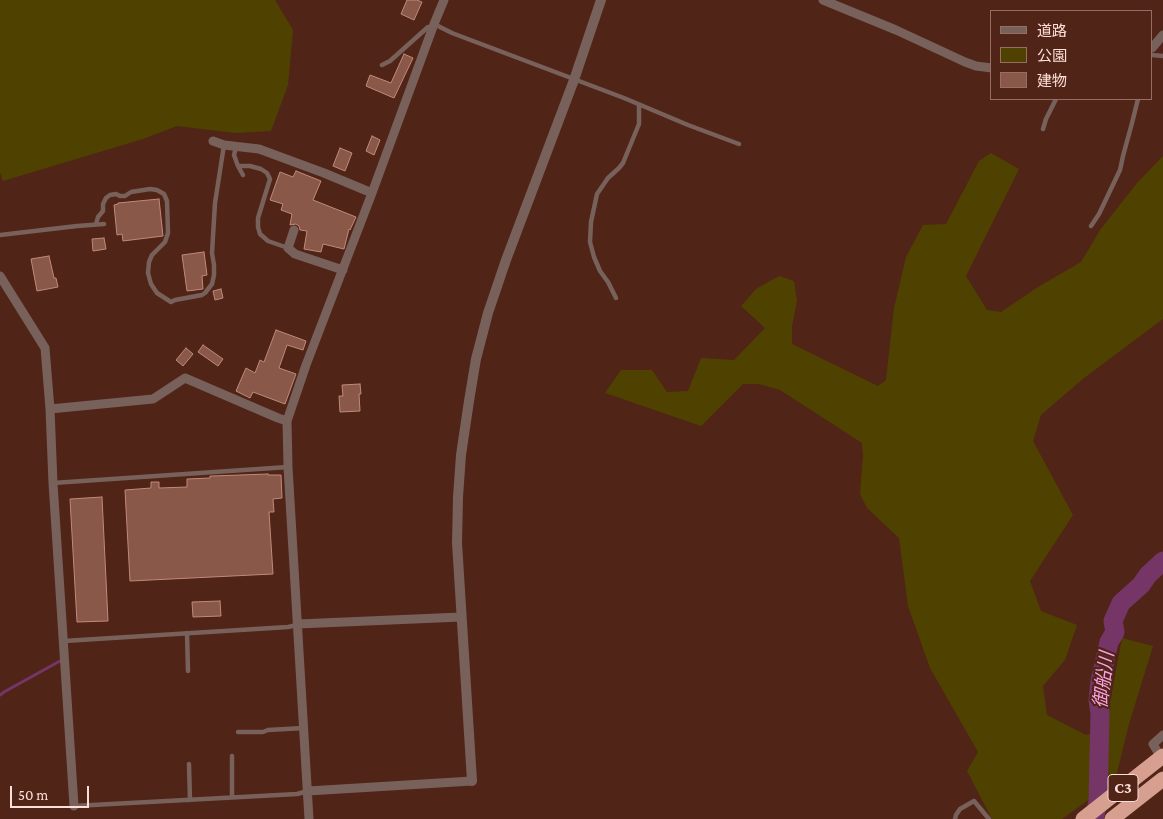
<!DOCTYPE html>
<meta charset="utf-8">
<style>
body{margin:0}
#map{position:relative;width:1163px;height:819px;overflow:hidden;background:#502417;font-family:"Crimson Pro","Noto Sans JP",serif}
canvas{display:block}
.legend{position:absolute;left:990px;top:10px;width:162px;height:90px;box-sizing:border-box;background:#502417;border:1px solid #956f64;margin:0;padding:6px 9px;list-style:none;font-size:15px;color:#fddfd7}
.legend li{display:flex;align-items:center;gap:10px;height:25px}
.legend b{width:25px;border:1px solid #956f64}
.scale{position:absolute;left:10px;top:786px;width:79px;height:22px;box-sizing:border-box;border:2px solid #fddfd7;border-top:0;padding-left:6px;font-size:15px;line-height:18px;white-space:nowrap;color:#fddfd7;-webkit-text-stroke:4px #502417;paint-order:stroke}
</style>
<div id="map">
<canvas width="1163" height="819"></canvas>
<ul class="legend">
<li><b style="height:6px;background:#78615a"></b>道路</li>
<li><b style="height:14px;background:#4f4200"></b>公園</li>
<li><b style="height:14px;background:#895849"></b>建物</li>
</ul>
<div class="scale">50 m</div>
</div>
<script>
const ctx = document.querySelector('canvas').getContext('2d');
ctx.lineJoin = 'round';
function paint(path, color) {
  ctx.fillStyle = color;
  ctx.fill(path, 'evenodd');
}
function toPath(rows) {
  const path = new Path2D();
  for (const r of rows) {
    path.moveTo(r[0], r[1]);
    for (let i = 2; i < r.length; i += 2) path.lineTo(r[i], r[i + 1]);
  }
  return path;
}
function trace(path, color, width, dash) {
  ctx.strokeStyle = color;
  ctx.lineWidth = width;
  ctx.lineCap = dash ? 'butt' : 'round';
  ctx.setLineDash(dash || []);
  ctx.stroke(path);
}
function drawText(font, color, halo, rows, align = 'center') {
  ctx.font = font + ' "Crimson Pro","Noto Sans JP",serif';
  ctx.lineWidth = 4.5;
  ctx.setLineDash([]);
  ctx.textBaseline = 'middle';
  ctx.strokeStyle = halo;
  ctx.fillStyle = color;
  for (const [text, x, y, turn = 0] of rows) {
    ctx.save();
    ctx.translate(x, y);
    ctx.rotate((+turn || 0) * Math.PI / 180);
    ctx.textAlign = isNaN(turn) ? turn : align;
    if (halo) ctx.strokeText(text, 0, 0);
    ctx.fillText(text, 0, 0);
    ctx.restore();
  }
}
paint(toPath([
 [0,0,275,0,293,30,288,85,271,131,235,133,177,126,143,139,3,181,0,172],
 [991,153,1019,169,966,276,987,310,1001,312,1038,287,1081,262,1100,230,1137,183,1163,156,1163,319,1084,378,1041,415,1033,441,1073,515,1030,581,1041,611,1077,625,1065,660,1043,686,1047,715,1086,735,1105,729,1122,638,1153,646,1129,724,1115,781,1062,819,992,819,967,771,978,752,930,668,908,606,899,538,867,508,860,494,863,455,862,443,780,390,759,384,743,384,701,426,605,393,621,370,652,370,667,392,688,391,701,358,734,360,765,328,741,306,756,289,779,276,794,281,797,301,792,326,792,344,878,386,886,380,894,308,906,257,923,225,946,224,979,161]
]), '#4f4200');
trace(toPath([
 [0,695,4,692,60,661]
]), '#753667', 3);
trace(toPath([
 [1094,819,1098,802,1100,714,1098,700,1100,681,1105,660,1109,642,1115,632,1113,621,1121,603,1141,585,1148,575,1163,561]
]), '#753667', 19);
const building = toPath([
 [407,0,417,0,422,2,414,20,401,14,407,0],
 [404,54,413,58,394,98,366,86,370,75,391,83,404,54],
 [372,136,380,140,374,155,366,151,372,136],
 [340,148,352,153,345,171,333,166,340,148],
 [296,171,321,181,313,200,356,217,350,230,349,229,344,249,323,244,321,252,304,249,307,231,300,230,299,226,296,224,290,225,292,214,281,210,283,204,270,200,280,172,293,177,296,171],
 [159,199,163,236,123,241,122,234,117,235,114,205,118,204,118,203,159,199],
 [104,238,106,249,93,251,92,239,104,238],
 [204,252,207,275,202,276,203,289,187,291,182,255,204,252],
 [49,256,54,278,56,278,58,287,37,291,31,259,49,256],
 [221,289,223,298,215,300,213,291,221,289],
 [276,330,306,341,303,350,287,345,279,368,296,374,285,404,253,392,250,398,236,391,246,368,255,373,260,360,264,362,276,330],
 [203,345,223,359,218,366,198,352,203,345],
 [186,348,193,354,183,366,176,360,186,348],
 [360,384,361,394,359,394,360,411,340,412,339,396,343,396,342,385,360,384],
 [268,474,268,475,281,475,282,498,273,499,274,512,269,512,273,574,130,581,125,490,151,488,151,482,159,482,159,488,187,487,187,479,210,478,210,476,212,476,268,474],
 [102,497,108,621,77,622,70,499,102,497],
 [220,601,221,616,193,617,192,602,220,601]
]);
paint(building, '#895849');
trace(building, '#c08a7b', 1);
trace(toPath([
 [434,24,452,33,624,98,688,125,739,144],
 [1152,55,1163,56],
 [382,65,390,61,428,27,432,27],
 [1043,129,1046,119,1056,99],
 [236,147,234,155,238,166,243,175],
 [238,166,250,166,261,169,267,173,270,179,258,218,258,227,260,234,268,241,288,248],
 [96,224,98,217,103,211,103,204,106,198,110,195,116,194,120,196,125,196,131,192,150,189,157,190,164,194,167,201,168,233,165,242,152,255,149,262,148,273,151,284,157,293,171,302,175,300,202,295,205,293,212,284,214,275,214,265,212,253,215,203,224,145],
 [1091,226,1099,214,1120,170,1123,156,1132,123,1138,99],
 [0,235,77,226,104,224],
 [616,298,608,282,600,271,594,257,590,242,591,222,597,194,608,178,619,168,623,163,639,124,639,105],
 [53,483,288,467],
 [187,633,188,671],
 [64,641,288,627,297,625],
 [238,732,263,732,268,730,304,728],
 [232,756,232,797],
 [189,764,190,800],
 [74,806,297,794,308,791],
 [955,819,956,815,960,809,974,801,989,819]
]), '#78615a', 4.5);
trace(toPath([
 [823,0,896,30,965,62,976,66,992,68],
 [1152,48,1163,35],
 [213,141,224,145,259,149,324,173,372,193],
 [294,230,288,248,295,254,343,270],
 [0,276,45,348,50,409,53,483,74,806],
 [50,409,153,399,185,378,278,418,287,421],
 [298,624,461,617],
 [1162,759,1153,744,1163,735],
 [308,791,472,781],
 [309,819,288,467,287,421,306,365,372,193,434,24,444,0]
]), '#78615a', 9);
trace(toPath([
 [472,781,457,543,458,497,461,455,469,401,476,359,488,313,506,260,574,80,601,0]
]), '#78615a', 10);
trace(toPath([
 [1112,819,1163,779]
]), '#d69f8f', 15);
trace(toPath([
 [1083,819,1163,756]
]), '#d69f8f', 15);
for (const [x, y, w] of [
 [1123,788,30]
]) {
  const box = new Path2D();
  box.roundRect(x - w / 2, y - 13.5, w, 27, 4);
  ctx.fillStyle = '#502417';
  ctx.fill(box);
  trace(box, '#fddfd7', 1);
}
drawText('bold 16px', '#fddfd7', null, [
 ["C3",1123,788]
]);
drawText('italic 19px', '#fda0e5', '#502417', [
 ["御船川",1104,680,-83]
]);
</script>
